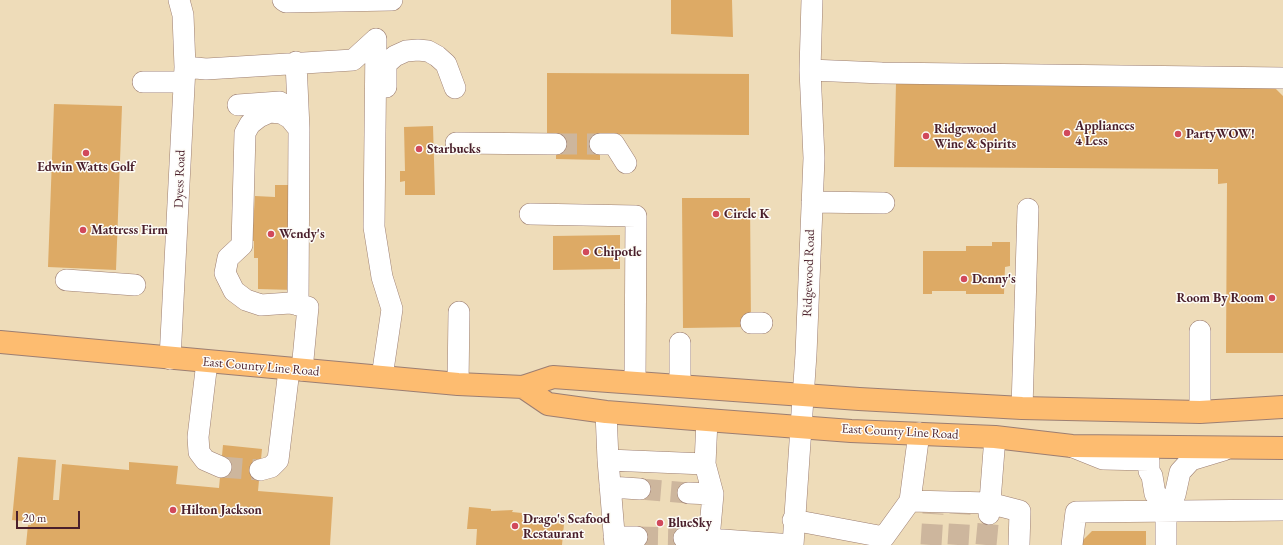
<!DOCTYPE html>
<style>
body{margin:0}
#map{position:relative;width:1283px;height:545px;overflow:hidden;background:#eedcb9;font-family:"EB Garamond",serif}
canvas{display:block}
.scale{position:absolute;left:16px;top:511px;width:64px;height:18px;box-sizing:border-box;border:2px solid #4a1f2b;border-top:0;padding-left:5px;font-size:12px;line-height:14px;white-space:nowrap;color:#4a1f2b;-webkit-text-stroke:3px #fdfcf7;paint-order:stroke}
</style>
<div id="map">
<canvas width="1283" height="545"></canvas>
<div class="scale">20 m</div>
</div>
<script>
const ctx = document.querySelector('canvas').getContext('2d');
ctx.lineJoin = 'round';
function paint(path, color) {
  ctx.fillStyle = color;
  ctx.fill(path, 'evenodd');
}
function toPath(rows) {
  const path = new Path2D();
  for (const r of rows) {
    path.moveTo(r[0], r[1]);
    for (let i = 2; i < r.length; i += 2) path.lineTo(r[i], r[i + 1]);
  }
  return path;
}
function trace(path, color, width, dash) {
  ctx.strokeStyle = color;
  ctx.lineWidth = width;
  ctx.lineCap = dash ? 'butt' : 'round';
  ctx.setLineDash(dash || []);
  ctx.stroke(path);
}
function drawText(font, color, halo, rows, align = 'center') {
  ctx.font = font + ' "EB Garamond",serif';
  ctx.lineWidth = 3;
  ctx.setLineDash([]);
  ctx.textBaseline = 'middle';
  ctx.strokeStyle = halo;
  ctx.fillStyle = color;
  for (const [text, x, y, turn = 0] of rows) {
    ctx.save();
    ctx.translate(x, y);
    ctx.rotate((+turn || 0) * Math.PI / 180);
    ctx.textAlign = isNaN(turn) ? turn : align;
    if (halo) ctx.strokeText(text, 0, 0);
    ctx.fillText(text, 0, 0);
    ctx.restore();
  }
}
paint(toPath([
 [671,0,732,0,733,37,671,34],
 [547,73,749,74,749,135,600,134,600,160,556,159,556,134,547,134],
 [896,83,1273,86,1283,96,1283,353,1226,353,1227,183,1218,184,1218,169,894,167],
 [54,104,122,106,116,270,48,267],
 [433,126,435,195,405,195,405,181,400,182,400,171,405,171,404,127],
 [275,185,291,185,294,290,258,289,258,258,254,258,254,241,252,241,255,196,275,197],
 [682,198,750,198,751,327,683,328],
 [620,235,620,269,553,270,553,236],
 [992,242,1010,242,1010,266,1005,267,1004,294,966,294,966,291,932,291,932,294,923,294,923,251,966,251,966,246,992,246],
 [223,445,262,449,258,491,333,497,330,545,26,545,28,525,31,525,31,522,12,520,18,457,56,460,53,500,59,500,62,464,129,470,129,462,178,466,176,484,219,488],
 [469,507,491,509,491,511,513,510,512,512,522,513,522,520,564,524,562,545,476,545,477,529,467,529],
 [1092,531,1146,531,1146,545,1078,545]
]), '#ddaa65');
trace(toPath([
 [556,144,600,144],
 [221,467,260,470],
 [640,489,688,493],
 [637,537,684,538],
 [931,545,933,513],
 [958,545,960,513],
 [986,545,989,514]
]), '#cdb69d', 21, [21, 10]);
const minor = toPath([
 [283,0,286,2,392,0],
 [376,39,374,227,382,277,392,309,382,377],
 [296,62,299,129,298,305],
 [185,67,206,69,353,60,376,39],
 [810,70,882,73,1283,78],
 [143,82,184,82],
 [386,87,386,64,395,56,406,51,418,50,428,51,437,56,446,64,455,88],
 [238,105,280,102],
 [299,129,290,118,281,113,270,112,259,117,250,124,245,133,242,245,228,258,225,273,234,291,246,300,261,305,290,303,308,307,302,370],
 [456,143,556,144],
 [600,144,614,144,626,163],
 [812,202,884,203],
 [530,214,636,216,635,382],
 [66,280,135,285],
 [751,323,762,323],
 [170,359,185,67,183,15,179,0],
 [207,362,198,437,199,452,205,460,221,467],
 [458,384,459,312],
 [680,385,680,343],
 [1022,408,1028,209],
 [606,412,608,460,705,464],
 [1200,412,1200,331],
 [707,420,705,464,713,494,709,539,793,545],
 [1073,447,1103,459,1149,460,1149,471,1152,476,1155,494,1166,503,1175,495,1180,472,1191,460,1224,450],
 [608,460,615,545],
 [260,470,271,467,278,460,289,370],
 [610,487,640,489],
 [688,493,713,494],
 [910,501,919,433],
 [1166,503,1166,545],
 [989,514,995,437],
 [793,520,884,537,910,501,989,503,1020,511,1019,545],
 [614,537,637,537],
 [684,538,709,539,709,545],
 [793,545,806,354,814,158,810,70,812,0],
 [1072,545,1076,512,1283,510]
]);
const major = toPath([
 [0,342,458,384,523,387,553,377,859,399,1022,408,1200,412,1283,407],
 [523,387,548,404,606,412,707,420,851,431,995,437,1072,446,1283,448]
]);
trace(minor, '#9c7e72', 22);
trace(major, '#9c7e72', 24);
trace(minor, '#fff', 21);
trace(major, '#fdbc70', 22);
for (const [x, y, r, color] of [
 [1067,133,4,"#d1495b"],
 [1178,134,4,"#d1495b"],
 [926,136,4,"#d1495b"],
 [419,149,4,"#d1495b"],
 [86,153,4,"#d1495b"],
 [716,214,4,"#d1495b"],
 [83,230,4,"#d1495b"],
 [271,234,4,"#d1495b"],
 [586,252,4,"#d1495b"],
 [964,279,4,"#d1495b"],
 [1272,298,4,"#d1495b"],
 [173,510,4,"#d1495b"],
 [660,523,4,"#d1495b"],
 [515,526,4,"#d1495b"]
]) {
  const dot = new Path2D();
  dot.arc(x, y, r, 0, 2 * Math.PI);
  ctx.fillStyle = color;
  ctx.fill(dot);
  trace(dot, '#fdfcf7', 1.5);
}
drawText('bold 13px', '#4a1f2b', '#fdfcf7', [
 ["Appliances",1075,126],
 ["4 Less",1075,141],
 ["Ridgewood",934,129],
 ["Wine & Spirits",934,144],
 ["PartyWOW!",1186,134],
 ["Starbucks",427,149],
 ["Edwin Watts Golf",86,167,"center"],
 ["Circle K",724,214],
 ["Mattress Firm",91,230],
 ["Wendy's",279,234],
 ["Chipotle",594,252],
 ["Denny's",972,279],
 ["Room By Room",1264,298,"right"],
 ["Hilton Jackson",181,510],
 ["Drago's Seafood",523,519],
 ["Restaurant",523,534],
 ["BlueSky",668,523]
], 'left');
drawText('13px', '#4a1f2b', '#fdfcf7', [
 ["Dyess Road",180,179,-88],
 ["Ridgewood Road",809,273,-88],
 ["East County Line Road",261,367,5],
 ["East County Line Road",900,432,3]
]);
</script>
